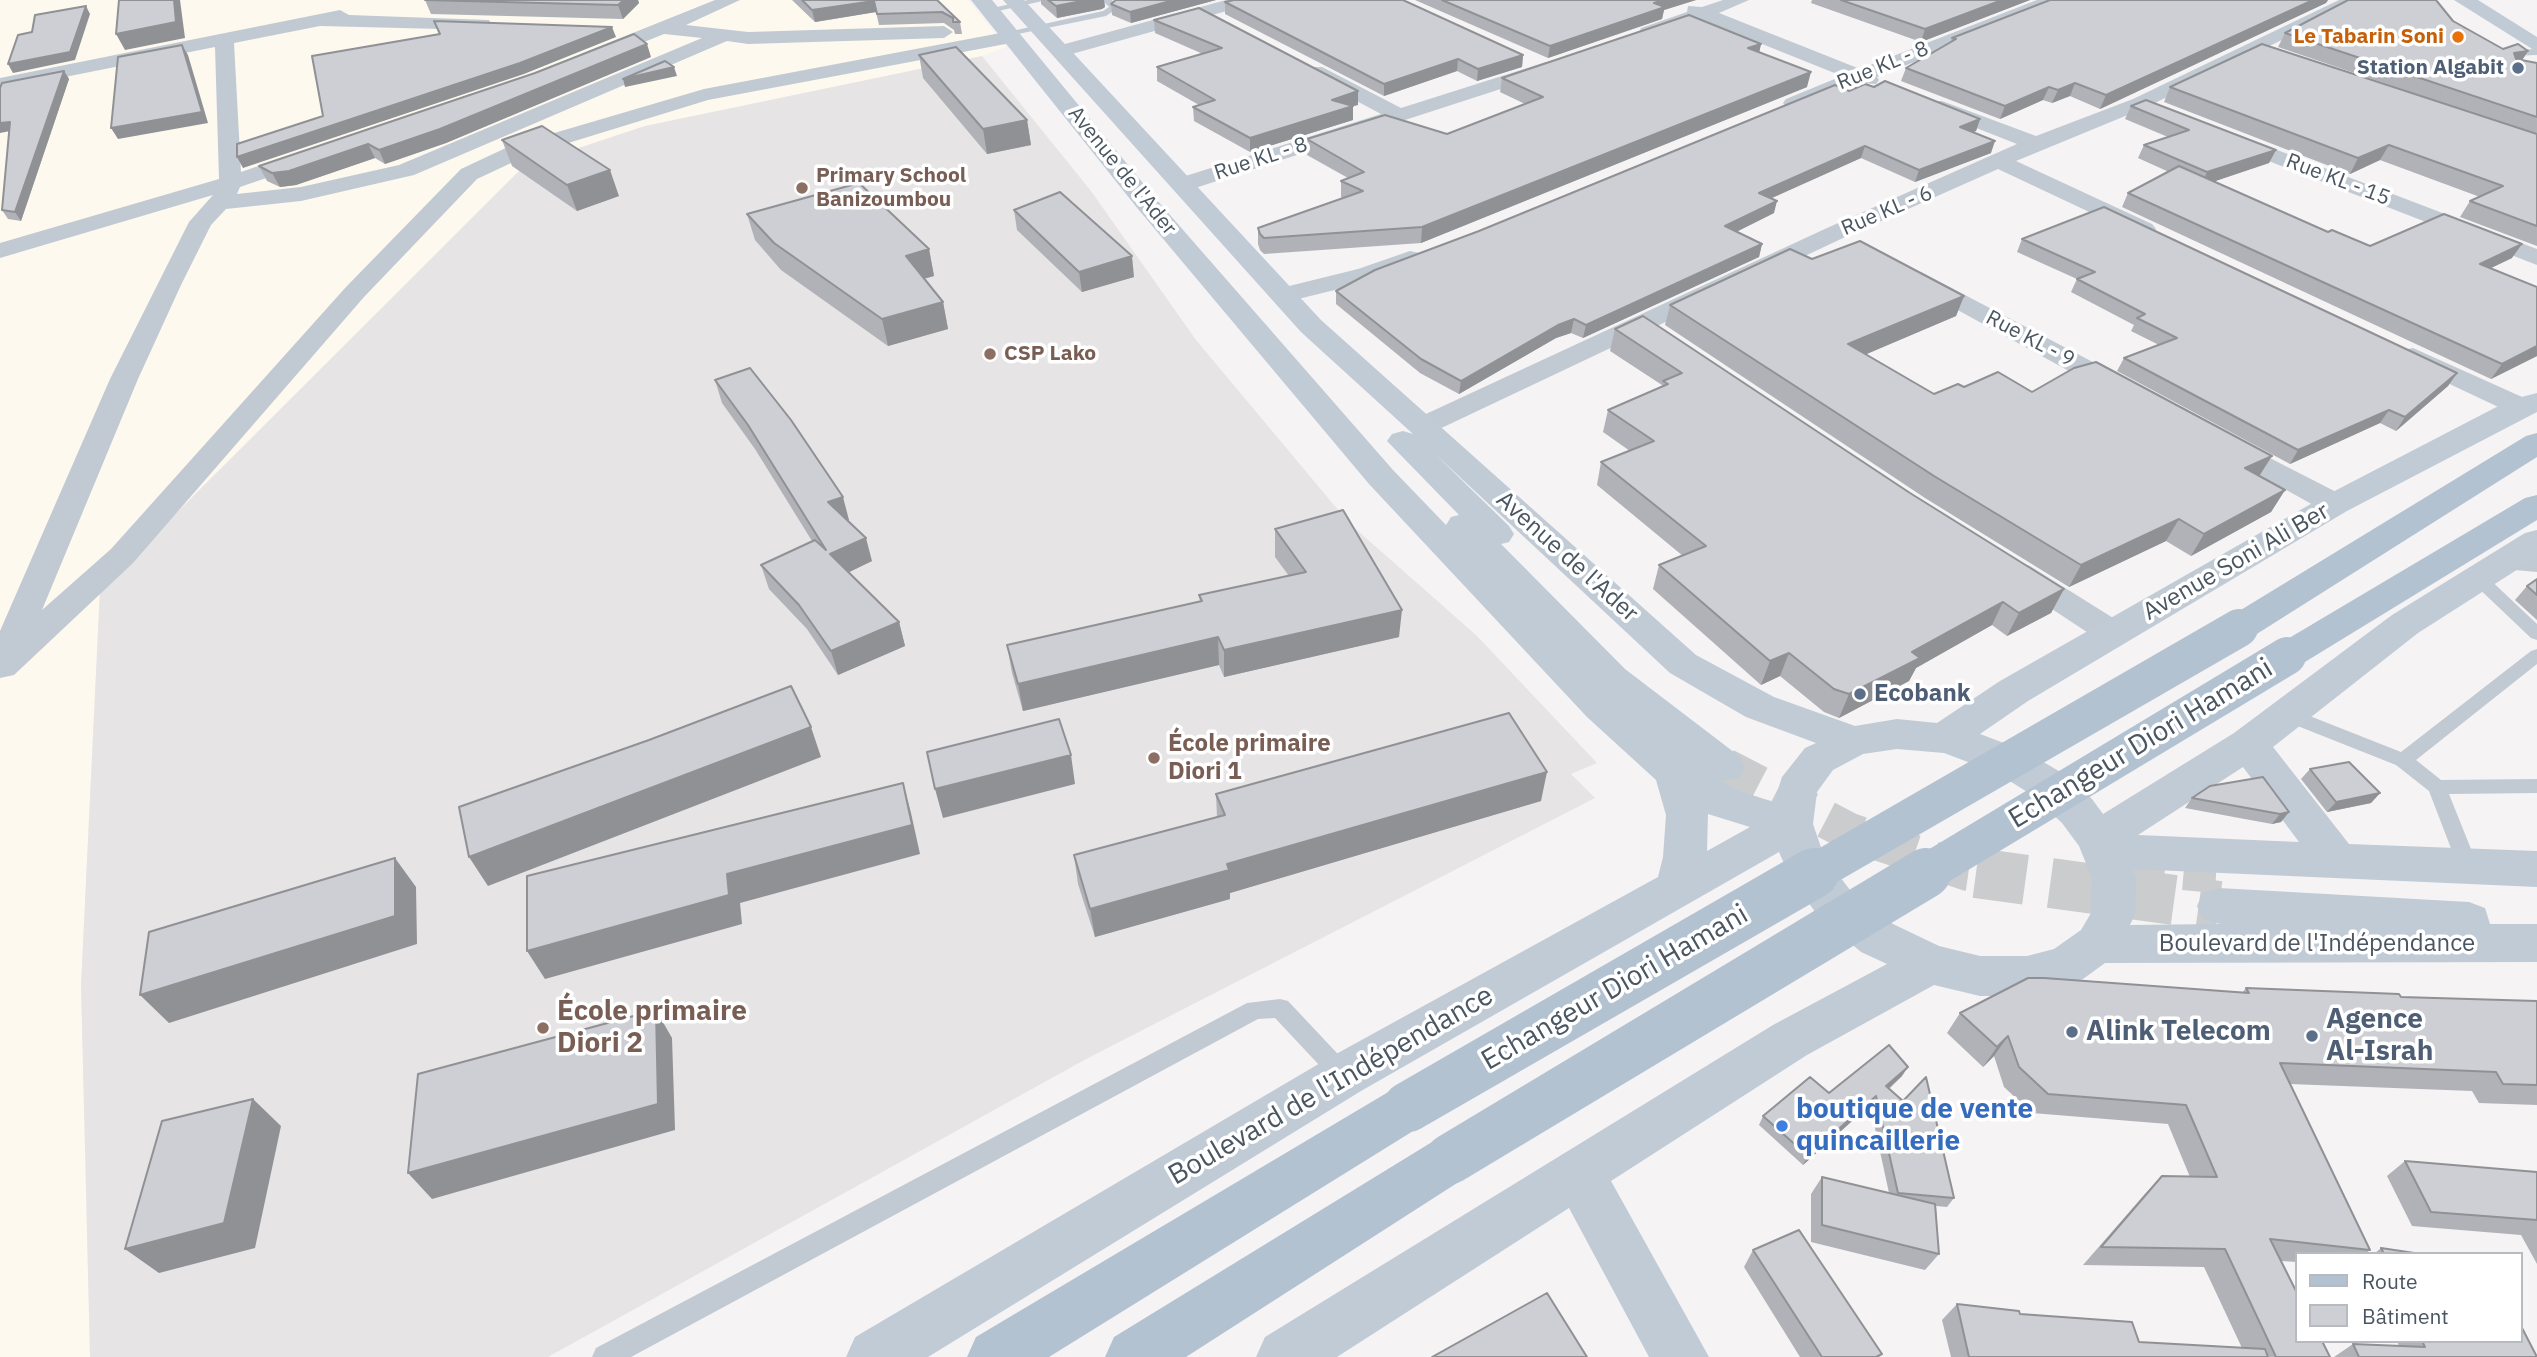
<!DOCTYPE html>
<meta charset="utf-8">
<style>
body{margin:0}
#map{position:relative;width:2537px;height:1357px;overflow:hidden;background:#f5f3f3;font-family:"IBM Plex Sans",sans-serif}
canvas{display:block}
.legend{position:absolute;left:2295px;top:1252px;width:228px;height:91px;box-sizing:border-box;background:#fff;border:2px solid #b7bbc0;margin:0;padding:9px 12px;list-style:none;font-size:21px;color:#4a5661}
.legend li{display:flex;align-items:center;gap:14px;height:35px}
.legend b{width:35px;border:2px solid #b7bbc0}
</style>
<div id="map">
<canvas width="2537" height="1357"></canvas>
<ul class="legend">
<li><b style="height:9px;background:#b3c2d1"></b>Route</li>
<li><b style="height:19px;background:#cdcfd5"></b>Bâtiment</li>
</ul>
</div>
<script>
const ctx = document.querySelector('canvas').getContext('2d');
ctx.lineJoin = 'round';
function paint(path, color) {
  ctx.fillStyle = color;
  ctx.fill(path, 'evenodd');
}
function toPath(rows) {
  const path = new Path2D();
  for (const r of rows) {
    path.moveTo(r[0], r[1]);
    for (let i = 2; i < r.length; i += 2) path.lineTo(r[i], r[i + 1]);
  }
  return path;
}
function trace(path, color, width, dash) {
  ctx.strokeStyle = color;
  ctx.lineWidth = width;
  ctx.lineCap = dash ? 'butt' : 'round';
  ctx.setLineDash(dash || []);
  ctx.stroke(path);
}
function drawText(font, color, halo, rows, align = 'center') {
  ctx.font = font + ' "IBM Plex Sans",sans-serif';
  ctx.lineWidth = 7;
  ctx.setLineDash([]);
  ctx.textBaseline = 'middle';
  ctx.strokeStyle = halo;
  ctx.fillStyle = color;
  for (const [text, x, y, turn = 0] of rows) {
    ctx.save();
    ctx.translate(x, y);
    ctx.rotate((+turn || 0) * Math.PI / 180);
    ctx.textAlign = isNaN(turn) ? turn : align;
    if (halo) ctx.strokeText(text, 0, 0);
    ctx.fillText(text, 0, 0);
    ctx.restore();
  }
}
paint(toPath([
 [0,0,968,0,1006,47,982,56,645,126,524,166,100,589,81,985,90,1357,0,1357]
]), '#fdf9ef');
paint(toPath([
 [982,56,1091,191,1196,340,1349,523,1477,636,1597,763,1571,774,1595,798,1088,1058,548,1357,90,1357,81,985,100,589,524,166,645,126]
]), '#e6e4e5');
trace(toPath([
 [1725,767,1850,832,1968,872,1989,875],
 [2127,866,2216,874]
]), '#caccce', 38, [38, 19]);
trace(toPath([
 [1976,873,2219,906],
 [2206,873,2216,874]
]), '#caccce', 50, [50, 25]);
paint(toPath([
 [1028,0,1047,0,989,13,984,10,1028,0],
 [1102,0,1112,0,1119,7,1106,16,1008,36,1003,33,1103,11,1109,7,1102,0],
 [2537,49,2537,55,2505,56,2500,53,2505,50,2537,49],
 [2478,573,2484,574,2537,624,2537,640,2531,638,2472,582,2470,578,2478,573],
 [2537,649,2537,664,2416,760,2441,780,2537,779,2537,793,2449,794,2477,864,2474,870,2467,872,2460,870,2457,864,2429,791,2396,765,2280,719,2277,714,2280,709,2292,709,2401,752,2531,651,2537,649],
 [1280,999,1288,1001,1351,1068,1354,1075,1351,1082,1343,1085,1335,1082,1275,1018,1258,1019,631,1357,592,1357,596,1348,1247,1003,1280,999]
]), '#c1cad2');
paint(toPath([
 [715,0,740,0,686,25,748,32,944,26,953,32,944,38,748,44,727,41,414,175,301,201,226,209,211,225,181,285,138,379,42,610,111,549,346,287,461,169,510,146,704,89,1011,31,1020,37,1011,43,708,100,526,156,477,179,364,297,133,563,14,675,0,678,0,631,110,379,189,222,213,195,0,258,0,243,219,179,215,47,0,90,0,78,340,10,349,15,489,20,491,24,489,28,482,30,320,26,234,43,241,172,308,149,319,156,316,161,240,187,237,194,301,187,399,165,702,38,664,34,602,59,595,61,585,55,588,51,715,0],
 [1226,0,1255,0,1252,4,1068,55,1061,57,1051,51,1054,47,1226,0],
 [1723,0,1749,0,1719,13,1860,69,2037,0,2062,0,2059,4,1877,77,1879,80,1876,84,1860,83,1793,109,1786,107,1783,103,1786,99,1842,76,1702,20,1648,38,1639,32,1641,28,1687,12,1688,6,1702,7,1723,0],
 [2339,0,2362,0,2147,107,2016,161,2152,224,2156,229,2152,234,2136,234,1998,169,1843,238,1433,432,1423,435,1413,432,1409,426,1413,420,1827,228,2017,144,1928,109,1925,105,1928,101,1942,101,2036,136,2133,99,2339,0],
 [1546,62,1553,64,1556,68,1553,72,1189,190,1181,192,1170,185,1173,180,1381,114,1308,75,1305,71,1308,67,1322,67,1401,108,1546,62],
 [2230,132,2537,249,2537,265,2222,143,2219,138,2230,132],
 [1410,251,1419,253,1422,258,1419,263,1375,280,1282,303,1273,300,1269,295,1273,290,1358,269,1410,251],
 [1921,272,2131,382,2135,388,2131,394,2121,396,2111,394,1912,285,1908,280,1912,275,1921,272],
 [2413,348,2531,401,2535,407,2531,413,2521,415,2511,413,2403,362,2400,356,2403,350,2413,348],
 [2223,434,2346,497,2350,504,2346,511,2335,513,2324,511,2213,449,2208,443,2213,437,2223,434],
 [2503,551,2537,552,2537,572,2492,568,2487,561,2492,554,2503,551],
 [2019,562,2030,566,2126,626,2131,634,2126,642,2114,646,2102,642,2008,580,2003,573,2008,566,2019,562]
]), '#c1cad2');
paint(toPath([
 [971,0,992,0,1156,199,1393,470,1446,525,1451,517,1459,515,1387,441,1392,434,1403,431,1413,434,1301,332,1003,0,1024,0,1321,320,1696,655,1774,697,1855,726,1897,719,1937,723,2000,681,2323,497,2510,400,2537,393,2537,412,2347,511,2028,701,1980,734,2025,751,2062,773,2092,799,2103,814,2234,733,2392,615,2525,533,2537,530,2537,557,2418,633,2273,747,2349,844,2537,851,2537,887,2132,869,2136,878,2135,914,2130,925,2220,924,2203,919,2197,906,2203,893,2219,888,2469,902,2485,908,2490,924,2537,924,2537,962,2105,963,2083,979,2027,996,1980,996,1934,985,1807,1055,1611,1181,1709,1357,1649,1357,1569,1208,1337,1357,1256,1357,1265,1337,1773,1025,1887,964,1861,952,1818,916,1789,875,1779,852,1361,1091,928,1357,846,1357,855,1337,1327,1059,1658,877,1663,857,1666,815,1656,780,1587,717,1369,484,1138,209,971,0],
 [1434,453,1670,673,1746,717,1816,743,1805,748,1782,777,1774,802,1736,790,1721,781,1739,778,1745,767,1739,756,1625,669,1501,544,1509,542,1514,534,1509,526,1434,453],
 [1897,749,1944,753,1997,773,2032,795,2062,823,2079,846,2092,878,2091,913,2081,930,2054,949,2027,956,1980,956,1939,946,1893,924,1850,890,1824,856,1813,824,1817,792,1833,770,1863,754,1897,749],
 [2243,767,2299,842,2138,835,2243,767],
 [1708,814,1750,827,1707,851,1708,814],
 [2454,0,2478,0,2537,37,2537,52,2454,0]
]), '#c1cbd6');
paint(toPath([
 [2537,433,2537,457,2252,637,2239,641,2226,637,2220,628,2226,619,2526,436,2537,433],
 [2537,495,2537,520,2300,665,2287,669,2274,665,2268,656,2274,647,2525,498,2537,495],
 [1408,1084,1426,1091,1433,1107,1426,1123,1049,1357,967,1357,976,1337,1390,1091,1408,1084],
 [1450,1134,1468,1142,1476,1159,1468,1176,1186,1357,1105,1357,1114,1337,1432,1142,1450,1134]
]), '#b3c2d1');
trace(toPath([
 [1811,875,2239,628],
 [1923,875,2287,656]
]), '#b3c2d1', 38);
trace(toPath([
 [1408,1107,1814,873],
 [1450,1159,1926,873]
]), '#b3c2d1', 50);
paint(toPath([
 [425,0,638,0,639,3,623,19,431,14],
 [792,0,937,0,960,22,962,34,955,34,954,30,944,23,879,25,876,12,815,22],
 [1041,0,1104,0,1105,7,1102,9,1057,18,1041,4],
 [1116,0,1216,0,1131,23,1112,15,1111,4],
 [1415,0,1696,0,1664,10,1662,19,1548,58],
 [1812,0,2030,0,1921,42,1811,3],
 [2050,0,2328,0,2326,3,2100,109,2070,96,2052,103,2043,100,2000,119,1901,81,1906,68,1950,43,1952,38],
 [1225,2,1523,55,1522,67,1477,81,1457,71,1384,96,1225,14],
 [1154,20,1358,105,1353,106,1353,120,1250,152,1194,121,1193,107,1199,105,1157,81,1157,67,1203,54,1155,33],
 [2453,21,2503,49,2528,51,2522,60,2537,63,2537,246,2460,217,2470,201,2480,197,2380,160,2350,174,2164,102,2170,87,2463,110,2278,47,2285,33],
 [1761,44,1759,52,1807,87,1421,243,1264,254,1260,250,1258,244,1258,228,1343,198,1341,197,1341,181,1348,178,1307,155,1307,139,1447,134,1525,104,1500,92,1502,78],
 [919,55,1027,120,1031,145,987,154,923,78],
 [651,57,446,143,385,164,375,158,296,185,280,187,267,181,259,166],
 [64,71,69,79,21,221,8,219,2,210],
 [1874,87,1980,119,1976,131,1972,132,1991,153,1915,182,1861,158,1772,198,1774,213,1736,232,1762,244,1759,257,1583,338,1571,333,1556,338,1459,394,1420,373,1336,304,1336,291,1849,91],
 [2131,106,2276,150,2269,163,2214,181,2328,232,2370,246,2512,258,2491,268,2537,287,2537,356,2491,379,2122,207,2128,193,2169,172,2138,158,2144,145,2168,137,2125,119],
 [502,140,619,196,577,211,512,166],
 [1014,210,1134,277,1082,292,1017,230],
 [747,214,929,249,934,276,924,279,943,302,948,329,888,346,781,270,755,240],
 [2022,239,2457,373,2448,386,2396,431,2380,423,2290,464,2117,371,2124,358,2159,345,2131,331,2134,325,2071,292,2077,279,2017,252],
 [1812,259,1964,296,1956,316,1866,354,1934,394,1964,387,2032,392,2259,476,2285,490,2271,512,2191,556,2166,541,2069,587,1925,498,1665,325,1670,305],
 [1615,329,1910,493,2064,589,2051,613,2007,636,1992,625,1916,668,1909,681,1839,718,1824,712,1780,676,1761,685,1653,589,1659,565,1683,556,1597,485,1601,462,1630,451,1603,432,1608,410,1662,387,1662,385,1610,351],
 [715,380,849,520,848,521,872,561,849,572,899,622,905,646,838,675,807,629,769,589,761,565,812,541,755,449,722,403],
 [1275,529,1399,637,1224,677,1219,665,1023,711,1012,673,1007,645,1200,602,1199,595,1289,576,1275,557],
 [2537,579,2537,620,2515,600,2527,586],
 [2310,769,2380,793,2371,803,2327,812,2301,779],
 [1216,794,1541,801,1230,893,1230,899,1095,937,1078,884,1074,855,1217,817],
 [2192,798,2289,812,2281,822,2272,824,2185,808],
 [2246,988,2401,997,2537,1001,2537,1105,2479,1103,2472,1091,2290,1084,2370,1250,2365,1254,2297,1254,2297,1262,2281,1261,2330,1357,1951,1357,1942,1320,1957,1304,2020,1314,2139,1342,2242,1348,2204,1267,2083,1265,2144,1195,2162,1176,2190,1177,2168,1124,2032,1113,2004,1087,1994,1056,1983,1067,1947,1033,1960,1013,2242,993],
 [1902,1076,1889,1089,1954,1198,1947,1207,1936,1206,1939,1254,1925,1270,1811,1242,1811,1194,1822,1177,1889,1193,1870,1105,1803,1165,1759,1125,1763,1116,1829,1093],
 [2405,1161,2537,1172,2537,1264,2521,1235,2412,1226,2387,1176],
 [2381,1248,2421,1254,2374,1254],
 [1753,1250,1882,1354,1879,1357,1800,1357,1744,1267],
 [2397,1341,2521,1341,2537,1357,2334,1357,2353,1344,2399,1346]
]), '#b0b2b7');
paint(toPath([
 [174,0,180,0,185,38,125,50,116,34],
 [624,0,638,0,639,3,623,19,618,5],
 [1087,0,1104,0,1105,7,1102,9,1057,18,1056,6],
 [1174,0,1216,0,1131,23,1130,12],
 [1663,0,1696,0,1664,10,1662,19,1548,58,1550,46],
 [2002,0,2030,0,1921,42,1925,29],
 [2313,0,2328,0,2326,3,2100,109,2106,95],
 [874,1,876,12,815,22,812,10],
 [86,6,90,14,75,60,13,73,8,64],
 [612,27,616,37,524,74,243,168,237,157],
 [647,44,651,57,446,143,385,164,379,150],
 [1761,44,1758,58,1748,48],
 [182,45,188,55,208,123,118,139,111,128],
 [2528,51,2519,65,2506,67,2514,53],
 [1523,55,1522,67,1477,81,1478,69],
 [1458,59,1457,71,1384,96,1384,84],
 [674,67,677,76,625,87,623,79],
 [64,71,69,79,21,221,15,212],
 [1811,72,1807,87,1421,243,1422,227],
 [2075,83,2070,96,2052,103,2058,90],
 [2049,87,2043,100,2000,119,2005,106],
 [1358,91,1358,105,1353,106,1353,120,1250,152,1250,138,1332,100],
 [1980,119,1976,131,1956,139,1960,127],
 [1027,120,1031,145,987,154,983,129],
 [10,122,15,130,0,133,0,123],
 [1995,141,1991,153,1915,182,1919,170],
 [368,144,375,158,296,185,280,187,272,173],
 [2389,145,2380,160,2350,174,2358,158],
 [1865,146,1861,158,1756,205,1759,193],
 [2276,150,2269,163,2201,186,2207,172],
 [610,170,619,196,577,211,567,185],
 [1777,201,1774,213,1722,239,1725,226],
 [1762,244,1759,257,1583,338,1586,325],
 [2522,244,2512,258,2470,278,2480,264],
 [929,249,934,276,911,282,906,256],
 [1132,256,1134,277,1082,292,1079,272],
 [1964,296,1956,316,1841,365,1848,344],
 [943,302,948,329,888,346,882,319],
 [1574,319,1571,333,1556,338,1459,394,1461,381,1558,325],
 [2537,346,2537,356,2491,379,2502,364],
 [2457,373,2448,386,2396,431,2405,417],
 [2389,410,2380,423,2290,464,2298,450],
 [2272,456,2258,478,2245,468],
 [2285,490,2271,512,2191,556,2204,534],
 [843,497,849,520,835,525,828,502],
 [2179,519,2166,541,2069,587,2081,565],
 [866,538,872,561,837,578,830,554],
 [2064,589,2051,613,2007,636,2019,613],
 [2003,602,1992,625,1916,668,1909,681,1839,718,1849,694,1912,652],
 [1402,610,1399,637,1224,677,1224,650],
 [899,622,905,646,838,675,831,651],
 [1218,637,1219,665,1023,711,1018,684],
 [1789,653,1780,676,1761,685,1770,661],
 [811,727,821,757,488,886,469,857],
 [1071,755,1075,784,943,818,935,789],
 [1547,772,1541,801,1230,893,1230,899,1095,937,1090,909,1227,864],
 [903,783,911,813,920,854,740,903,742,924,545,979,527,951],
 [2380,793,2371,803,2327,812,2336,802],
 [2289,812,2281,822,2272,824,2280,814],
 [395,858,416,887,417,944,169,1023,140,995],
 [656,1010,672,1038,675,1130,432,1199,408,1173],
 [2008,1036,1994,1056,1983,1067,1997,1047],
 [1908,1067,1902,1076,1880,1096,1886,1086],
 [1876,1096,1870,1105,1803,1165,1808,1156],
 [253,1099,281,1126,255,1248,159,1273,125,1249]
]), '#909195');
const building = toPath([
 [119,0,174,0,176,22,116,34,119,0],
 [425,0,624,0,618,5,425,0],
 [802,0,937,0,960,22,953,22,953,18,942,12,877,14,874,1,812,10,802,0],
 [1048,0,1087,0,1056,6,1048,0],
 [1116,0,1174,0,1130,12,1111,4,1116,0],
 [1234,0,1403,0,1523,55,1478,69,1458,59,1384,84,1225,2,1234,0],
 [1442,0,1663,0,1654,3,1665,7,1550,46,1442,0],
 [1841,0,2002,0,1925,29,1841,0],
 [2050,0,2313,0,2106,95,2075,83,2058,90,2049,87,2005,106,1906,68,1956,39,1952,38,2050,0],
 [2348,0,2436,0,2453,21,2503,49,2518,44,2528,51,2514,53,2516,59,2537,63,2537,117,2285,33,2348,0],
 [86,6,70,52,8,64,18,35,32,32,35,15,86,6],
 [1199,8,1358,91,1332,100,1353,106,1250,138,1193,107,1215,100,1157,67,1222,48,1154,20,1199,8],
 [1689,15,1761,44,1748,48,1811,72,1422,227,1264,238,1260,234,1258,228,1363,191,1341,181,1364,172,1307,139,1385,115,1447,134,1543,97,1502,78,1689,15],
 [434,21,612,27,520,63,237,157,237,144,323,116,312,56,440,34,434,21],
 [634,34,647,44,440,129,379,150,368,144,289,171,272,173,259,166,535,73,634,34],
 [2262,44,2537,134,2537,226,2470,201,2503,186,2389,145,2358,158,2170,87,2262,44],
 [182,45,202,112,111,128,118,57,182,45],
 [956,47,1027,120,983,129,919,55,956,47],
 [665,61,674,67,623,79,665,61],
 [64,71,15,212,2,210,10,122,0,123,0,88,2,83,64,71],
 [1885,81,1980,119,1960,127,1995,141,1919,170,1865,146,1759,193,1777,201,1725,226,1762,244,1586,325,1574,319,1558,325,1461,381,1421,359,1336,291,1375,270,1479,231,1835,85,1849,91,1865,84,1874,87,1885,81],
 [2146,100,2276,150,2207,172,2144,145,2189,130,2131,106,2146,100],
 [542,126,610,170,567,185,502,140,542,126],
 [2179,166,2328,232,2332,230,2370,246,2444,214,2522,244,2480,264,2537,287,2537,346,2502,364,2128,193,2179,166],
 [859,183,929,249,906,256,943,302,882,319,774,243,747,214,859,183],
 [1060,192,1132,256,1079,272,1014,210,1060,192],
 [2104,207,2457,373,2405,417,2389,410,2298,450,2124,358,2177,338,2137,318,2145,314,2077,279,2095,272,2022,239,2104,207],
 [1860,241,1964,296,1848,344,1934,394,1958,384,1964,387,1998,372,2032,392,2074,368,2096,362,2272,456,2245,468,2285,490,2204,534,2179,519,2081,565,1934,476,1670,305,1790,249,1812,259,1860,241],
 [1643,316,1910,493,2064,589,2019,613,2003,602,1912,652,1920,658,1849,694,1834,689,1789,653,1770,661,1659,565,1706,546,1601,462,1654,441,1608,410,1668,384,1663,381,1682,373,1615,329,1643,316],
 [750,368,791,420,843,497,828,502,866,538,830,554,899,622,831,651,799,605,761,565,815,540,826,550,748,425,715,380,750,368],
 [1343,510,1402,610,1224,650,1218,637,1018,684,1007,645,1202,601,1199,595,1306,572,1275,529,1343,510],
 [2537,579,2537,595,2527,586,2537,579],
 [791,686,811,727,469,857,459,807,649,740,791,686],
 [1509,713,1547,772,1227,864,1229,870,1090,909,1074,855,1225,815,1216,794,1509,713],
 [1059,719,1071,755,935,789,927,752,1059,719],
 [2349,762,2380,793,2336,802,2310,769,2349,762],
 [2263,777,2289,812,2280,814,2192,798,2210,786,2263,777],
 [903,783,912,825,727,874,729,895,527,951,527,876,903,783],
 [395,858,395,916,140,995,149,932,395,858],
 [2028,978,2044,978,2249,993,2246,988,2399,994,2401,997,2537,1001,2537,1085,2503,1084,2496,1072,2280,1063,2370,1250,2270,1239,2297,1293,2297,1341,2322,1341,2330,1357,2276,1357,2225,1249,2101,1247,2162,1176,2217,1177,2186,1105,2048,1094,2019,1067,2008,1036,1997,1047,1960,1013,2028,978],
 [656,1010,658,1104,408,1173,418,1074,656,1010],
 [1889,1045,1908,1067,1886,1086,1903,1101,1926,1077,1954,1198,1898,1193,1876,1096,1808,1156,1763,1116,1810,1077,1829,1093,1889,1045],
 [253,1099,224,1223,125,1249,162,1121,253,1099],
 [2405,1161,2537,1172,2537,1220,2431,1212,2405,1161],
 [1822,1177,1935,1204,1939,1254,1822,1225,1822,1177],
 [1799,1230,1882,1354,1876,1357,1822,1357,1753,1250,1799,1230],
 [2381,1248,2421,1254,2384,1254,2381,1248],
 [1547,1293,1587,1357,1432,1357,1547,1293],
 [1957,1304,2019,1311,2020,1314,2132,1322,2139,1342,2265,1349,2268,1357,1969,1357,1957,1304],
 [2521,1326,2537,1357,2359,1357,2353,1344,2425,1347,2422,1341,2521,1341,2521,1326]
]);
paint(building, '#cdcfd5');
trace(building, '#909195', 2);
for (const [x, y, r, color] of [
 [2458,37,7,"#e8710a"],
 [2518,68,7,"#5c6f8a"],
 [802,188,7,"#8d6e63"],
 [990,354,7,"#8d6e63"],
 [1860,694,7,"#5c6f8a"],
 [1154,758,7,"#8d6e63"],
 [543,1028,7,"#8d6e63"],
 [2072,1032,7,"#5c6f8a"],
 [2312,1036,7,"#5c6f8a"],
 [1782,1126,7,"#3f7fe0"]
]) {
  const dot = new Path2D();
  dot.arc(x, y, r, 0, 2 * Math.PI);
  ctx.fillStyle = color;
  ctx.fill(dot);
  trace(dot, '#fff', 2.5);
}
drawText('bold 21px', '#c56008', '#fff', [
 ["Le Tabarin Soni",2444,37]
], 'right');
drawText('21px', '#4a5661', '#fff', [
 ["Rue KL - 8",1883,66,-22],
 ["Rue KL - 8",1261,159,-18],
 ["Avenue de l'Ader",1122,171,51],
 ["Rue KL - 15",2338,180,21],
 ["Rue KL - 6",1887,211,-23],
 ["Rue KL - 9",2030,339,28]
]);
drawText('bold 21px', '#4e5e75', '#fff', [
 ["Station Algabit",2504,68]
], 'right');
drawText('bold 21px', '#785e54', '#fff', [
 ["Primary School",816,176],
 ["Banizoumbou",816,200],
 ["CSP Lako",1004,354]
], 'left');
drawText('24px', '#4a5661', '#fff', [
 ["Avenue de l'Ader",1567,557,42],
 ["Avenue Soni Ali Ber",2236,562,-30],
 ["Boulevard de l'Indépendance",2317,944]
]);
drawText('bold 24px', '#4e5e75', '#fff', [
 ["Ecobank",1874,694]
], 'left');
drawText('bold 24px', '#785e54', '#fff', [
 ["École primaire",1168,744],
 ["Diori 1",1168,772]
], 'left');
drawText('28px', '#4a5661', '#fff', [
 ["Echangeur Diori Hamani",2141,744,-31],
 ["Echangeur Diori Hamani",1615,988,-30],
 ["Boulevard de l'Indépendance",1331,1086,-30]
]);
drawText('bold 28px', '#785e54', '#fff', [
 ["École primaire",557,1012],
 ["Diori 2",557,1044]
], 'left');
drawText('bold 28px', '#4e5e75', '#fff', [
 ["Agence",2326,1020],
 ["Al-Israh",2326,1052],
 ["Alink Telecom",2086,1032]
], 'left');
drawText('bold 28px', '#366cbe', '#fff', [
 ["boutique de vente",1796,1110],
 ["quincaillerie",1796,1142]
], 'left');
</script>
